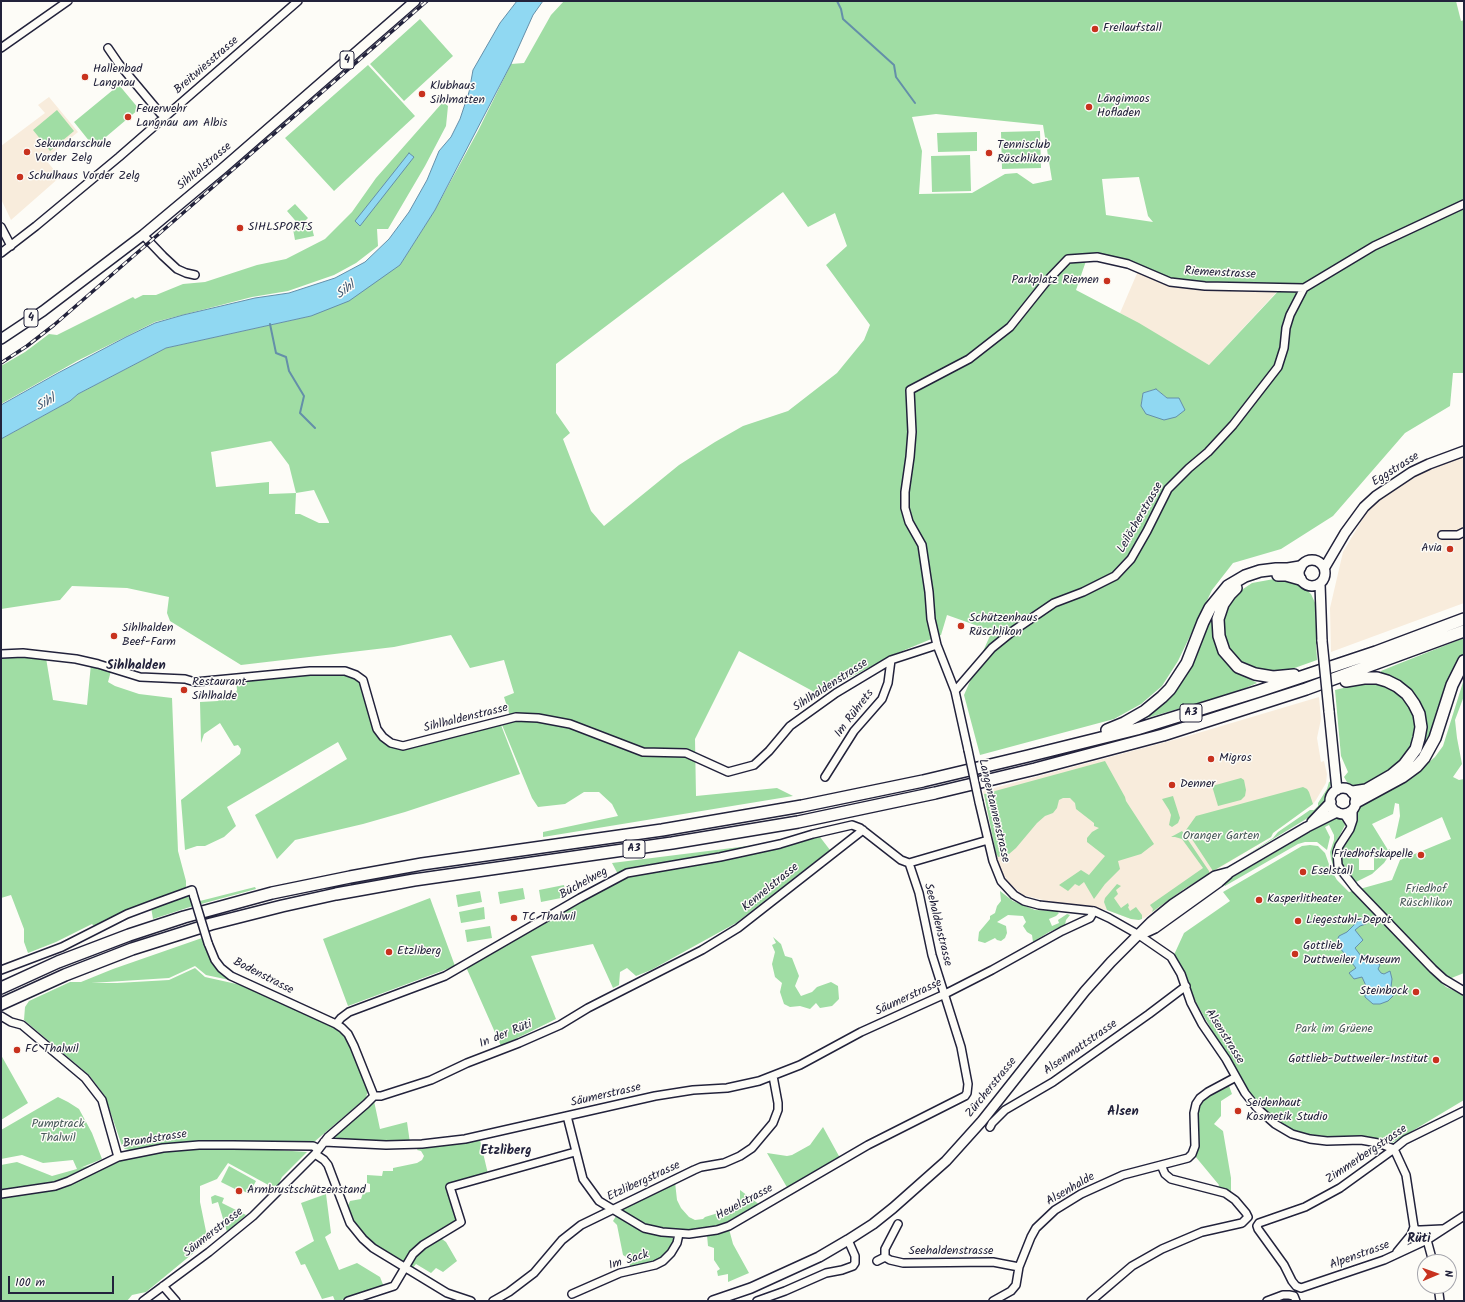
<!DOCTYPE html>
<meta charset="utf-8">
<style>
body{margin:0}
#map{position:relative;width:1465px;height:1302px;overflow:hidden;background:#fdfcf7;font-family:Kalam,sans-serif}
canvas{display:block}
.frame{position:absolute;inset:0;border:2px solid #22223b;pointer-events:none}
.north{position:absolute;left:1417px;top:1254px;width:40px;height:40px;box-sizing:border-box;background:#fdfcf7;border:1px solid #a5a5ac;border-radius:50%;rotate:88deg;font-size:11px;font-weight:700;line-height:16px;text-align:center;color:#22223b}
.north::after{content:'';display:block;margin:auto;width:14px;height:18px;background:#c8321e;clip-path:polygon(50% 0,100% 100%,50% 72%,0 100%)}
.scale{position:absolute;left:8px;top:1276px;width:106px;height:18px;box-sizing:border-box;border:2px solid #22223b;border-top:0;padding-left:5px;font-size:12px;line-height:14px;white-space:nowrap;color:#22223b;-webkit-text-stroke:3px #fdfcf7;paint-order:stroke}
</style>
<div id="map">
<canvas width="1465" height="1302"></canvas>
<div class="frame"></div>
<div class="north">N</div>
<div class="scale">100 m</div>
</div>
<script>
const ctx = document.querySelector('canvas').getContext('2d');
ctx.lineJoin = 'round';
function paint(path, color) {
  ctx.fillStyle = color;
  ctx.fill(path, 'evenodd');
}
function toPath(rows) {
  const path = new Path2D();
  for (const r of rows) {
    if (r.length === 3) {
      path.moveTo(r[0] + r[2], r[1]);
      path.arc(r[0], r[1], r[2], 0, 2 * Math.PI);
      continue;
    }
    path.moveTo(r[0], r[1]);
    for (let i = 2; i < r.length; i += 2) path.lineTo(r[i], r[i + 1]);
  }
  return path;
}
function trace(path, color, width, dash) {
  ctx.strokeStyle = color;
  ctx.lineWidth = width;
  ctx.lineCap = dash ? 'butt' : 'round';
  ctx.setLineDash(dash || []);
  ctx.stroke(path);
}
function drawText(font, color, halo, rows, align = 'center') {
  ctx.font = font + ' Kalam,sans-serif';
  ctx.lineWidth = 3;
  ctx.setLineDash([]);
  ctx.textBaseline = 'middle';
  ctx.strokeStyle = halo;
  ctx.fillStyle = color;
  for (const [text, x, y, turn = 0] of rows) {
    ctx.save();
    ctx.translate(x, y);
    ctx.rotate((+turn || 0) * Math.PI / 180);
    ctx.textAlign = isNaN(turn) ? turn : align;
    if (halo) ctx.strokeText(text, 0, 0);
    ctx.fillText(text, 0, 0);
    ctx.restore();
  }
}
paint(toPath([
 [49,97,78,132,45,159,60,177,11,220,1,199,1,146,45,113,38,105],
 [1138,271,1166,278,1207,282,1283,285,1209,365,1120,313],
 [1464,457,1464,603,1331,652,1330,608,1343,552,1368,510,1388,493,1422,472],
 [1319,697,1321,719,1317,738,1321,762,1324,761,1327,774,1326,783,1316,800,1313,804,1273,833,1271,837,1184,889,1146,917,1139,920,1131,919,1107,910,1047,901,1023,895,1010,884,1002,873,997,858,983,791,1188,736]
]), '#f8ecdc');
paint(toPath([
 [564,1,1456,1,1461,21,1464,20,1464,373,1453,373,1450,406,1405,433,1333,516,1281,549,1233,563,1212,590,1178,661,1162,686,1141,704,1114,719,980,755,964,695,992,631,947,615,941,635,895,654,818,694,739,651,695,739,696,796,777,788,793,796,543,837,543,832,618,816,612,804,599,792,584,792,565,804,538,807,532,798,500,720,510,716,504,697,514,693,504,660,470,668,451,635,394,647,241,665,170,621,167,613,169,597,127,588,72,586,60,600,1,609,1,439,70,401,78,394,166,348,311,316,400,265,435,210,478,131,511,64,524,63,551,15],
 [936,114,1043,125,1052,180,1033,184,1017,173,1005,174,972,193,919,194,922,151,912,117],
 [1139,177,1148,216,1153,222,1106,215,1102,179],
 [783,192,808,227,835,213,847,246,826,265,870,325,864,340,837,373,788,411,743,426,715,442,679,465,604,526,591,511,563,439,570,433,556,413,556,364],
 [1096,260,1166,278,1207,282,1283,286,1209,365,1139,323,1076,290,1086,261],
 [1156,389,1167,398,1141,406,1143,393],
 [271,441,289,465,296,493,269,494,269,482,216,487,211,452],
 [314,490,329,522,329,523,319,523,300,514,295,514,296,493],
 [420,19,453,56,404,101,370,64],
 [368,65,415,116,334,191,285,138],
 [119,85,139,109,94,147,74,122],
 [443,102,448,106,446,126,425,166,388,229,377,229,378,246,356,263,334,275,288,291,252,297,155,322,77,361,1,404,1,366,25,352,49,334,57,335,133,297,135,299,143,295,156,295,183,284,205,282,257,265,286,259,325,239,352,212,376,178],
 [57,110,74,131,50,151,33,130],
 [1040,131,1041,168,1002,169,1001,132],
 [977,132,977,151,938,152,937,133],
 [970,155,971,191,932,192,931,156],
 [295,204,308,218,300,226,287,211],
 [311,224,314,236,295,240,293,229],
 [1274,579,1298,582,1311,594,1316,605,1317,617,1319,642,1316,643,1317,660,1289,670,1263,672,1236,660,1229,652,1222,632,1225,609,1237,593,1252,583],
 [1220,598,1213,622,1239,673,1257,683,1236,692,1133,722,1166,698,1186,677,1187,668,1203,640,1207,619],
 [1464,638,1464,657,1437,722,1415,765,1386,782,1423,731,1395,681,1381,673,1381,671,1398,664],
 [1,657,23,657,46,658,53,700,87,705,91,664,111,671,108,682,115,686,139,694,172,698,178,851,186,881,186,887,184,890,95,927,92,924,56,942,28,953,24,942,24,929,11,895,1,898],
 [337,672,355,677,361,683,374,729,394,747,501,725,520,774,405,812,363,824,295,840,277,859,255,815,347,759,338,742,227,807,236,826,224,837,205,846,197,846,185,850,181,800,240,754,241,749,238,745,234,746,220,723,204,734,201,743,200,702,218,701,218,695,235,694,237,690,236,680,279,675],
 [1464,679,1464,696,1455,720,1457,738,1462,764,1453,777,1459,780,1464,779,1464,973,1449,979,1427,957,1441,982,1446,987,1464,995,1464,1100,1392,1143,1286,1132,1257,1108,1198,1006,1173,957,1184,933,1230,901,1223,892,1302,846,1310,845,1318,846,1325,853,1331,870,1337,880,1349,892,1392,880,1400,860,1451,839,1442,817,1395,839,1400,816,1399,804,1395,803,1393,814,1372,824,1388,850,1390,849,1390,854,1384,863,1372,874,1354,883,1346,873,1340,860,1341,849,1353,833,1356,826,1356,813,1359,807,1408,780,1435,757,1443,746],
 [1359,857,1374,857,1374,870,1359,870],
 [1364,683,1384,685,1401,694,1413,713,1416,727,1414,741,1407,755,1391,770,1365,787,1353,788,1347,782,1344,777,1348,772,1341,756,1335,690],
 [1105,761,1125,797,1126,801,1154,844,1141,854,1118,861,1120,869,1105,884,1094,899,1084,882,1079,886,1075,884,1068,891,1059,885,1081,870,1089,875,1105,856,1087,842,1087,838,1092,832,1099,828,1094,826,1094,823,1076,809,1075,803,1070,798,1063,798,1059,800,1057,808,1053,813,1045,816,1037,823,1016,848,1009,854,998,857,996,853,984,794],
 [1241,778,1244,780,1246,790,1245,796,1241,800,1218,806,1212,786],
 [1332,781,1325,802,1316,813,1245,856,1273,838,1278,832,1310,810,1314,810,1318,806,1318,803,1327,789,1329,782],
 [1303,787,1307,789,1309,792,1313,804,1273,833,1271,837,1213,871,1186,830,1196,816],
 [1173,796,1180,818,1178,823,1172,827,1169,825,1171,815,1169,810,1162,799],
 [1336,816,1343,819,1345,825,1335,845,1333,853,1334,868,1342,880,1335,871,1331,859,1330,852,1334,840,1334,835,1329,825,1325,827,1330,837,1327,850,1317,842,1305,842,1298,844,1225,886,1223,883],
 [1182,831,1209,871,1209,874,1184,889,1152,912,1153,909,1150,905,1203,868,1182,839,1175,837,1171,837],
 [820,837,830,850,736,923,651,970,636,976,627,968,620,972,619,985,613,988,593,944,531,956,556,1019,501,1046,466,967,620,878,612,863],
 [1117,884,1121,886,1116,890,1118,894,1114,898,1121,908,1128,903,1129,906,1128,907,1130,911,1136,907,1142,915,1142,919,1139,920,1131,919,1107,910,1104,902,1105,898],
 [564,885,566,897,541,902,539,890],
 [255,887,256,889,201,904,200,901],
 [523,888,525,899,500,904,498,892],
 [480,891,482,902,458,907,456,895],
 [1000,891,1013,901,1035,910,1056,911,1059,913,1056,916,1049,919,1052,926,1059,923,1058,920,1067,914,1070,915,1066,920,1065,925,1049,932,1033,942,1032,935,1027,932,1023,926,1026,922,1023,916,1008,915,997,922,1006,926,1007,933,1005,938,1001,941,997,940,995,938,985,943,978,941,979,932,990,919,990,916,995,913,997,906,1001,901],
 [190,895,193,906,153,919,151,907],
 [430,898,455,966,348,1006,323,939],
 [484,907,485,919,461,923,459,912],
 [490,926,492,938,467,942,465,930],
 [773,937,781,944,785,956,792,958,799,976,795,986,801,996,812,992,817,987,831,982,838,986,839,999,832,1006,820,1008,816,1003,810,1009,800,1006,790,1007,784,1004,780,992,782,983,775,977,772,964,775,952,772,945,776,943],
 [202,938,208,953,215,965,234,981,206,975,195,966,169,978,91,983,117,983,169,980,195,968,205,977,241,985,334,1026,346,1034,368,1089,366,1098,314,1142,189,1142,170,1143,146,1149,130,1150,125,1149,122,1146,105,1096,89,1075,24,1020,25,1007,29,1001,70,982,81,982,113,969],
 [1,1055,28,1103,1,1120],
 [1228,1083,1232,1094,1221,1101,1221,1116,1214,1124,1223,1131,1231,1178,1231,1191,1218,1188,1219,1185,1195,1156,1197,1141,1191,1110,1203,1098],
 [58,1097,68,1102,79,1109,92,1133,102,1159,80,1168,155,1148,232,1147,307,1152,282,1177,277,1187,272,1187,228,1163,217,1179,200,1186,200,1202,208,1241,146,1292,132,1295,127,1301,1,1301,1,1165,17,1162,52,1176,77,1169,73,1160,43,1163,22,1155,1,1159,1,1130],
 [374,1101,380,1129,407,1122,410,1143,331,1140,332,1137],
 [823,1127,840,1158,788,1189,767,1153,787,1156,792,1155,810,1145],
 [480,1140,488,1174,446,1185,458,1217,458,1221,403,1262,400,1261,369,1242,352,1221,347,1208,350,1201,361,1199,363,1193,370,1192,370,1184,367,1183,367,1175,382,1176,383,1171,393,1171,393,1168,417,1163,422,1160,424,1156,421,1151,417,1150,418,1148,439,1146],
 [229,1166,256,1181,249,1194,236,1187,235,1189,221,1182],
 [675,1182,677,1200,681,1208,689,1217,695,1220,703,1219,705,1217,728,1210,738,1205,740,1198,740,1190,760,1205,731,1222,713,1228,696,1231,681,1231,665,1229,649,1225,624,1213,623,1207],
 [326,1194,331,1233,325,1237,339,1270,357,1263,380,1277,384,1287,338,1301,335,1301,333,1296,322,1299,305,1264,301,1265,295,1252,314,1241,301,1203],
 [215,1195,224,1198,222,1203,246,1215,227,1232,218,1202,212,1204,211,1197],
 [616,1216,637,1228,674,1238,675,1241,670,1250,663,1258,652,1264,630,1267,629,1259,623,1255,617,1225,613,1221],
 [729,1229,733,1244,749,1273,728,1282,728,1274,718,1276,717,1271,720,1269,714,1260,714,1248,708,1246,707,1235,721,1233],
 [439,1239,442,1239,446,1242,457,1261,443,1272,436,1268,431,1273,416,1264,412,1269,410,1264,411,1261,419,1251]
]), '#a0dda4');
const water = toPath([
 [517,1,543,1,533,15,511,64,435,210,400,265,349,301,311,316,166,348,78,394,70,401,1,439,1,405,58,373,126,337,155,323,183,315,255,298,289,293,335,278,365,262,389,239,409,212,427,180,439,151,451,137,460,119,469,92,473,70,500,23,517,1],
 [409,153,414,157,360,226,355,221,409,153],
 [1156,389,1167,398,1179,398,1185,410,1176,417,1164,420,1146,414,1141,406,1143,393,1156,389],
 [1361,918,1364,918,1367,921,1366,924,1360,926,1355,930,1363,940,1355,948,1361,956,1369,955,1380,965,1378,969,1381,973,1384,974,1390,971,1392,979,1391,987,1395,994,1388,1001,1380,1004,1373,1004,1365,997,1365,992,1367,988,1362,977,1354,979,1349,973,1356,968,1336,943,1339,936,1347,932,1361,918]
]);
paint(water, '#90d8f2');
trace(water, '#648fa9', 1);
trace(toPath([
 [837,1,841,9,843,19,894,65,896,77,915,103],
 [270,324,276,353,286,357,289,371,304,396,300,413,315,428]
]), '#648fa9', 2);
const minor = toPath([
 [1,48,68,1],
 [108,48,119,64,160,113,165,117],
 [1,227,11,246],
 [143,235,163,256,177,269,186,273,195,275],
 [1,253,36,226,119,157,298,1],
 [1304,288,1374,246,1464,204],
 [1442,535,1458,535,1464,532],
 [1,654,23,653,76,659,98,664,140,677,185,679,195,682,310,671,345,671,356,675,363,680,377,729,383,737,391,743,403,746,516,717,538,718,570,724,643,752,686,753,728,772,754,765,769,751,790,726,836,693,891,660,937,645],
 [955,691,992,648,1013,631,1054,603,1083,592,1115,576,1131,559,1147,531,1168,489,1189,468,1208,452,1233,425,1278,367,1284,348,1286,328,1290,315,1304,288],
 [968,750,955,691,937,645,931,619,929,592,922,545,909,522,905,508,905,492,910,457,912,432,910,390,969,359,1010,327,1046,282,1068,259,1097,257,1128,264,1170,282,1205,286,1304,288],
 [825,777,854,731,882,699,888,683,891,660],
 [979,802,993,861,1001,881,1014,895,1024,901,1039,905,1094,911,1109,918,1139,935,1171,957,1181,974,1191,1003,1202,1024,1226,1059,1245,1093,1257,1108,1275,1124,1292,1134,1310,1139,1327,1141,1361,1140,1378,1143,1394,1149],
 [1353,810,1353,820,1350,829,1339,846,1337,852,1338,865,1341,870,1355,888,1433,969,1444,979,1464,991],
 [1344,814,1351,825],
 [208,943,215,960,221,968,231,976,336,1024,342,1028,348,1034,354,1046,374,1096],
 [1,970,62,947,127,914,159,902,192,890,194,897],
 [1,1016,11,1022,22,1025,85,1078,102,1100,118,1157],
 [336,1024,341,1018,349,1012,445,976,580,898,627,873,720,857,780,844,813,834,852,825,860,828,901,860,909,863,988,840],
 [374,1096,381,1096,431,1080,467,1063,519,1043,560,1025,588,1008,702,950,738,928,863,830],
 [1464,1111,1405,1140,1394,1149,1340,1188,1305,1207,1259,1223,1257,1226,1258,1229,1284,1265,1292,1281,1296,1286,1301,1288,1384,1260,1427,1240,1464,1216],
 [567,1116,583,1179,599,1201,644,1228,662,1232,689,1234,717,1230,729,1226,868,1145,965,1096,967,1093,968,1084,961,1047,932,955,919,893,909,863],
 [990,1127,992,1123,1005,1110,1053,1082,1149,1014,1186,986],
 [324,1142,386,1145,422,1144,465,1139,655,1096,693,1090,727,1088,759,1081,800,1065,861,1032,945,994,992,970,1062,931,1090,918,1094,911],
 [1394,1149,1406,1175,1414,1227,1411,1235,1397,1252],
 [315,1154,324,1160,328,1165,350,1223,363,1239,373,1248,447,1293,471,1301],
 [1,1194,55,1186,69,1181,118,1157,163,1148,199,1145,233,1145,313,1146,319,1149],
 [898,1224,885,1249,885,1257,890,1260,903,1263,993,1262,1019,1267],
 [1414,1227,1416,1230,1421,1230,1442,1229],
 [1427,1240,1433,1262],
 [877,1261,885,1257],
 [163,1286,176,1301],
 [1438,1286,1440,1301],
 [572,1294,620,1273,655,1265,663,1261,671,1253,677,1243,679,1234],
 [143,1301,209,1252,253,1216,315,1154,328,1137,366,1104,374,1096],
 [348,1301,394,1286,413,1254,423,1245,461,1222,450,1187,575,1152],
 [493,1301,509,1292,534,1273,562,1240,581,1225,694,1170,701,1167,724,1163,740,1156,752,1148,773,1123,778,1110,778,1103,773,1076],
 [757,1301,785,1291,826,1273,842,1270,853,1266,855,1263,855,1256,848,1240],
 [993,1301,1011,1291,1016,1285,1019,1267,1031,1237,1036,1228,1055,1210,1081,1194,1123,1175,1188,1158,1192,1154,1195,1146,1194,1113,1196,1104,1200,1098,1208,1092,1236,1077],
 [1091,1301,1132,1266,1162,1249,1202,1232,1242,1223,1248,1217,1246,1213,1235,1200,1225,1193,1171,1179,1165,1174,1161,1165],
 [1267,1301,1283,1295,1289,1295,1294,1296,1296,1301]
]);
const major = toPath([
 [1,339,43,311,143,235,222,169,415,1],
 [1312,573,13],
 [1325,567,1345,533,1364,507,1376,496,1412,472,1429,464,1464,451],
 [1320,584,1322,641],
 [1329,711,1337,790],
 [1343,801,13],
 [1312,822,1331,802],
 [1142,934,1155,928,1219,882,1228,874],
 [713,1301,751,1288,819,1257,848,1240,873,1224,893,1208,946,1161,982,1121,1085,991,1111,962,1151,922,1173,904,1215,876,1230,872,1307,827,1337,812]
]);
const highway = toPath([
 [1278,575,1286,575,1300,579],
 [1236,588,1230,594,1223,604,1218,619,1219,636,1224,651,1238,667,1255,674,1273,677,1294,675],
 [1346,681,1364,678,1377,678,1387,681,1397,686,1407,694,1414,704,1419,714,1421,727,1419,738,1416,749,1404,765,1392,775,1366,790,1353,792],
 [1107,730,1124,723,1145,711,1162,697,1170,689,1187,663,1203,622,1210,608,1228,586,1245,576,1260,571,1276,569,1288,569,1300,567],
 [1356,802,1402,777,1417,766,1424,758,1435,738,1452,685,1464,661],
 [1,988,58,962,129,935,184,917,272,893,350,877,422,864,662,830,802,806,923,781,1028,756,1137,729,1259,691,1376,652,1464,619],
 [1,1004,65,975,132,949,211,924,282,906,336,894,414,880,672,843,798,822,935,793,1035,769,1163,735,1306,689,1464,631]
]);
trace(minor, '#22223b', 10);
trace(major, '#22223b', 12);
trace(highway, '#22223b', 14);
trace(minor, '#fdfcf7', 7);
trace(major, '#fdfcf7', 9);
trace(highway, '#fdfcf7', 11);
const rail = toPath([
 [1,363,27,346,54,325,427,1]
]);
trace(rail, '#22223b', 3.5);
trace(rail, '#fdfcf7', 2, [6]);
const minorBridge = toPath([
 [968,750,979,802],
 [194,897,208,943]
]);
const majorBridge = toPath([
 [1322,641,1329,711]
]);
trace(minorBridge, '#22223b', 10, []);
trace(majorBridge, '#22223b', 12, []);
trace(minorBridge, '#fdfcf7', 7);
trace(majorBridge, '#fdfcf7', 9);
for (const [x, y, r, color] of [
 [1095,29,4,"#c8321e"],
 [85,77,4,"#c8321e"],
 [422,94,4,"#c8321e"],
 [1089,107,4,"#c8321e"],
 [128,117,4,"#c8321e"],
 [27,152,4,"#c8321e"],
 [989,153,4,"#c8321e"],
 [20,177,4,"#c8321e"],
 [240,228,4,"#c8321e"],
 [1107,281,4,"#c8321e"],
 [1450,549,4,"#c8321e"],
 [961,626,4,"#c8321e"],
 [114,636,4,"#c8321e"],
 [184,690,4,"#c8321e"],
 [1211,759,4,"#c8321e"],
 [1172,785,4,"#c8321e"],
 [1421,855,4,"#c8321e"],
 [1303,872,4,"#c8321e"],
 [1259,900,4,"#c8321e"],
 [514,918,4,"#c8321e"],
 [1298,921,4,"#c8321e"],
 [389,952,4,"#c8321e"],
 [1295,954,4,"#c8321e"],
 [1416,992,4,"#c8321e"],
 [17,1050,4,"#c8321e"],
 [1436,1060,4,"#c8321e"],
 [1238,1111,4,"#c8321e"],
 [239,1191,4,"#c8321e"]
]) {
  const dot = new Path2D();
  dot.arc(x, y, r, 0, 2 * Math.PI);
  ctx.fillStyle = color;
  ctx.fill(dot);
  trace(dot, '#fdfcf7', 1.5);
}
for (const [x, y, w] of [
 [347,60,14],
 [31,318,14],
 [1191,713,22],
 [634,849,22]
]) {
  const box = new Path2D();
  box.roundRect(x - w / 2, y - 9, w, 18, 3);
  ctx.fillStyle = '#fdfcf7';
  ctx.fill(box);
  trace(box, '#22223b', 1);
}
drawText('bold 11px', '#22223b', null, [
 ["4",347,60],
 ["4",31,318],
 ["A3",1191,713],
 ["A3",634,849]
]);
drawText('12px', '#22223b', '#fdfcf7', [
 ["Freilaufstall",1103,29],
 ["Hallenbad",93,70],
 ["Langnau",93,84],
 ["Klubhaus",430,87],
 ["Sihlmatten",430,101],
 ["Längimoos",1097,100],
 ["Hofladen",1097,114],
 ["Feuerwehr",136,110],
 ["Langnau am Albis",136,124],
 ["Sekundarschule",35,145],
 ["Vorder Zelg",35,159],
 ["Tennisclub",997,146],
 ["Rüschlikon",997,160],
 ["Schulhaus Vorder Zelg",28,177],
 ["SIHLSPORTS",248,228],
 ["Parkplatz Riemen",1099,281,"right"],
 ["Avia",1442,549,"right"],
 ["Schützenhaus",969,619],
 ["Rüschlikon",969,633],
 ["Sihlhalden",122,629],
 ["Beef-Farm",122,643],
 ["Restaurant",192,683],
 ["Sihlhalde",192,697],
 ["Migros",1219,759],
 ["Denner",1180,785],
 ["Friedhofskapelle",1413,855,"right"],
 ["Eselstall",1311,872],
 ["Kasperlitheater",1267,900],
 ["TC Thalwil",522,918],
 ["Liegestuhl-Depot",1306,921],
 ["Gottlieb",1303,947],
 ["Duttweiler Museum",1303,961],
 ["Etzliberg",397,952],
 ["Steinbock",1408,992,"right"],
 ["FC Thalwil",25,1050],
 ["Gottlieb-Duttweiler-Institut",1428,1060,"right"],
 ["Seidenhaut",1246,1104],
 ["Kosmetik Studio",1246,1118],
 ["Armbrustschützenstand",247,1191]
], 'left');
drawText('12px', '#22223b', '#fdfcf7', [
 ["Breitwiesstrasse",207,66,-41],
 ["Sihltalstrasse",205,167,-40],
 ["Riemenstrasse",1220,274,3],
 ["Eggstrasse",1396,470,-32],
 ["Leilöcherstrasse",1141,518,-60],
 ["Sihlhaldenstrasse",831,686,-33],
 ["Im Rührets",855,714,-53],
 ["Sihlhaldenstrasse",466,719,-14],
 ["Langentannenstrasse",993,811,77],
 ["Büchelweg",584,884,-29],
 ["Kennelstrasse",771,888,-39],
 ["Seehaldenstrasse",937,925,76],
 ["Bodenstrasse",263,977,27],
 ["Säumerstrasse",909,998,-25],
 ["In der Rüti",506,1035,-22],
 ["Alsenstrasse",1224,1037,58],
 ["Alsenmattstrasse",1081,1048,-35],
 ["Zürcherstrasse",992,1088,-51],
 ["Säumerstrasse",606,1096,-13],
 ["Brandstrasse",155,1140,-9],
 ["Zimmerbergstrasse",1367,1155,-34],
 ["Etzlibergstrasse",644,1182,-25],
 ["Alsenhalde",1071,1190,-30],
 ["Heuelstrasse",745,1203,-28],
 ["Säumerstrasse",214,1233,-38],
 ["Seehaldenstrasse",951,1252],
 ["Alpenstrasse",1360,1256,-20],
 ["Im Sack",629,1261,-17]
]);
drawText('12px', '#485a5a', '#fdfcf7', [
 ["Oranger Garten",1221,837],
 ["Friedhof",1426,890],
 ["Rüschlikon",1426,904],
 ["Park im Grüene",1334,1030],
 ["Pumptrack",58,1125],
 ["Thalwil",58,1139]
]);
drawText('italic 13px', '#435972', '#fdfcf7', [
 ["Sihl",346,291,-36],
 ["Sihl",46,404,-29]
]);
drawText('bold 13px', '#22223b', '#fdfcf7', [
 ["Sihlhalden",136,667],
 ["Alsen",1123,1113],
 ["Etzliberg",506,1152],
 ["Rüti",1419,1240]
]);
</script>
